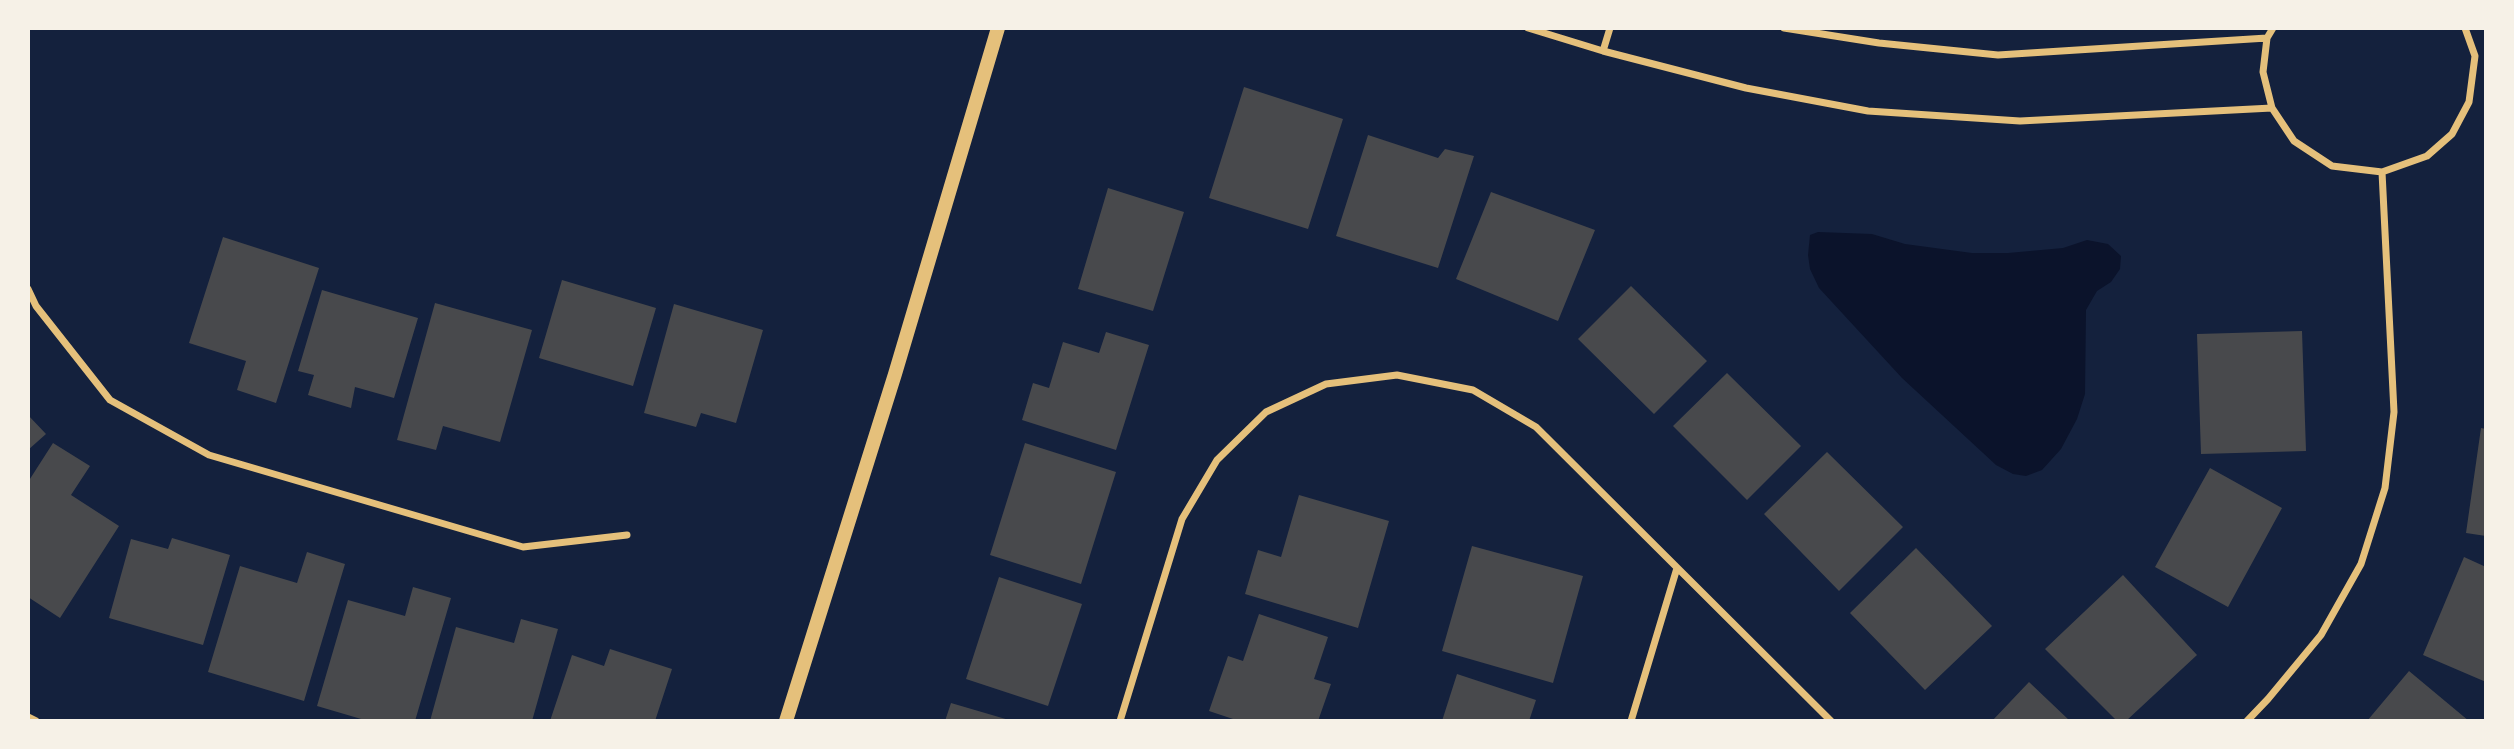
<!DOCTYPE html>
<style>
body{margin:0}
#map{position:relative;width:2514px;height:749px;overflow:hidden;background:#14213d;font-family:"Golos Text",sans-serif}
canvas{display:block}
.frame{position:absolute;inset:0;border:30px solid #f6f1e7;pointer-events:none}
</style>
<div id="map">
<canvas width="2514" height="749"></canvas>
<div class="frame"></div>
</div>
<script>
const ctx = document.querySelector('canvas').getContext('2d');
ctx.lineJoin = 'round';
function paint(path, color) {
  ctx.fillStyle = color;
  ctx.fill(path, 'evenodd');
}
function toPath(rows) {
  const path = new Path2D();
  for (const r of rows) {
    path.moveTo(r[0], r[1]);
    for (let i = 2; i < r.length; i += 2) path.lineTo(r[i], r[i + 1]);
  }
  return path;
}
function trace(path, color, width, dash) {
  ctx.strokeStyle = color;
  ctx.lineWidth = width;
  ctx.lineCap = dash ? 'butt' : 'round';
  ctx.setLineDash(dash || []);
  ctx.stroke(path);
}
paint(toPath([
 [1818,232,1872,234,1905,244,1972,253,2008,253,2063,248,2087,240,2108,244,2121,256,2120,269,2111,282,2097,291,2086,310,2085,394,2077,419,2061,449,2042,470,2026,476,2013,474,1996,465,1902,378,1819,288,1810,269,1808,255,1810,235]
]), '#0b132b');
paint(toPath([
 [1244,87,1343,119,1308,229,1209,198],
 [1368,135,1438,158,1445,149,1474,156,1438,268,1336,236],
 [1108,188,1184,212,1153,311,1078,289],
 [1491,192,1595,230,1558,321,1456,279],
 [223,237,319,268,276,403,237,390,246,361,189,343],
 [562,280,656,308,633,386,539,358],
 [1631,286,1707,361,1654,414,1578,339],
 [322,290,418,318,394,398,355,387,351,408,308,395,314,375,298,371],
 [435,303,532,330,500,442,443,426,436,450,397,440],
 [674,304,763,330,736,423,701,413,696,427,644,413],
 [2302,331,2306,451,2201,454,2197,334],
 [1106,332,1149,345,1116,450,1022,420,1033,383,1049,388,1063,342,1099,353],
 [1727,373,1801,446,1747,500,1673,426],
 [28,415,46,434,28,450],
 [2481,428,2486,429,2486,536,2466,533],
 [53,443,90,466,71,495,119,526,60,618,28,597,28,482],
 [1025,443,1116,472,1081,584,990,555],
 [1827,452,1903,527,1839,591,1764,514],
 [2210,468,2282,508,2228,607,2155,567],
 [1299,495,1389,521,1358,628,1245,594,1258,550,1281,557],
 [172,538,230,555,203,645,109,618,131,539,168,549],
 [1472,546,1583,576,1553,683,1442,651],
 [1916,548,1992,626,1925,690,1850,613],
 [307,552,345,564,304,701,208,672,240,566,297,583],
 [2464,557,2486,567,2486,682,2423,655],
 [2123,575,2197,655,2126,721,2117,721,2045,649],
 [999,577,1082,604,1048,706,966,679],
 [413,587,451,598,415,721,368,721,317,706,348,600,405,616],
 [1259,614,1328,637,1314,679,1331,684,1318,721,1239,721,1209,711,1228,656,1243,661],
 [521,619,558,629,532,721,430,721,456,627,514,643],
 [610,649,672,669,655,721,550,721,572,655,604,666],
 [2409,671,2469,721,2367,721],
 [1457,674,1536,700,1529,721,1442,721],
 [2029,682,2070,721,1992,721],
 [951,703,1009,720,1009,721,945,721]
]), '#48494c');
trace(toPath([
 [1528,28,1603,51,1746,88,1868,111,2020,121,2272,108],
 [1784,28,1879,43,1998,55,2267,38],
 [2273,28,2267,38,2263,72,2272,108,2294,141,2332,166,2382,172,2427,156,2452,134,2469,102,2475,56,2465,28],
 [1603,51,1610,28],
 [28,289,36,306,110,400,209,455,523,547,627,535],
 [28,717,36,721],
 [1120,721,1182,519,1217,460,1266,412,1326,384,1397,375,1473,390,1536,427,1831,721],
 [1631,721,1677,568],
 [2247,721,2268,699,2321,635,2361,564,2385,488,2394,412,2382,172]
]), '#e5c07b', 7);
trace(toPath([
 [786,721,895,374,998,28]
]), '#e5c07b', 14);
</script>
